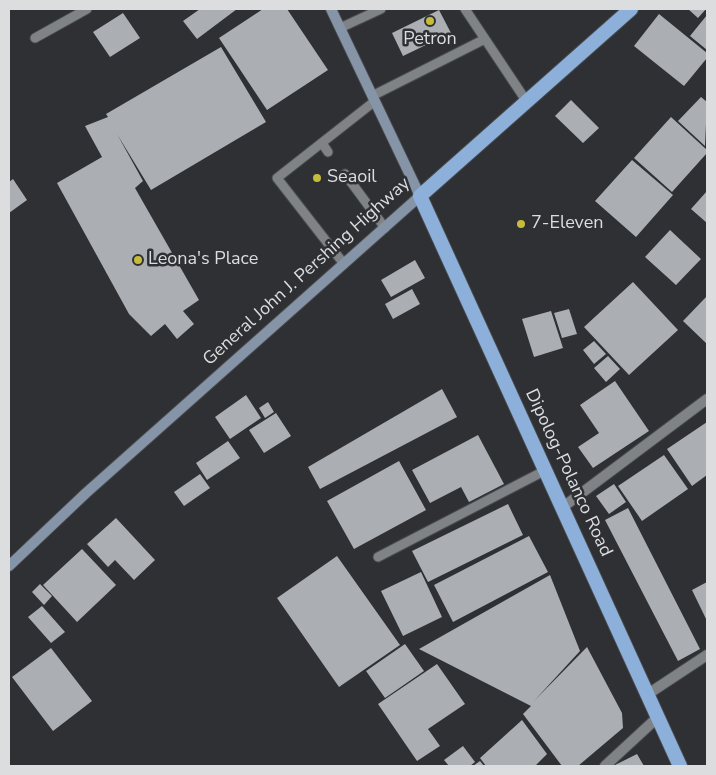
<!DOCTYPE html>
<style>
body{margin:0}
#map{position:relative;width:716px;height:775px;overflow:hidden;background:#2e3034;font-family:"Nunito Sans",sans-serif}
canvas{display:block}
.frame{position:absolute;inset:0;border:10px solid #dbdddf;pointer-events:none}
</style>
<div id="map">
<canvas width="716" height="775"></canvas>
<div class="frame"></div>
</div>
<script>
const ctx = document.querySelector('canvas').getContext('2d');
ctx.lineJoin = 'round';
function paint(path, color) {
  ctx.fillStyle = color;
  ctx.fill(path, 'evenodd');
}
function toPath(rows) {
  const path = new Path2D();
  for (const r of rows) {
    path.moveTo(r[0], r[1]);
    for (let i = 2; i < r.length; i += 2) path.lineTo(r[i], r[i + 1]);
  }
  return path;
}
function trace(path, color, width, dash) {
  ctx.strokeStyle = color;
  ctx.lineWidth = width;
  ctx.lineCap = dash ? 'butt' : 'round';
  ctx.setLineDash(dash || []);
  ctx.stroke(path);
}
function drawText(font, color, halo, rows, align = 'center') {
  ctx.font = font + ' "Nunito Sans",sans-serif';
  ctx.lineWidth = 5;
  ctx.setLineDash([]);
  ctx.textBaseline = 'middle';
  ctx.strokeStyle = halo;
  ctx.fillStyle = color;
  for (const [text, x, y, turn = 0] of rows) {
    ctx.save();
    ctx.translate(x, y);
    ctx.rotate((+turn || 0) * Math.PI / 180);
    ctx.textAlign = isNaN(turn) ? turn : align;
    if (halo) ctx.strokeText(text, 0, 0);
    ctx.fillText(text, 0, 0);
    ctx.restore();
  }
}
paint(toPath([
 [200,9,237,9,197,39,183,21],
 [263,9,287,9,328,70,267,110,219,38],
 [688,9,706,9,698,18],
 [439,10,451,33,403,56,392,33],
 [123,13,140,38,110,57,93,32],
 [659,14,707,53,707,58,684,86,634,46],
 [707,15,707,50,690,36],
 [221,47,266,122,151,190,117,134,143,181,135,188,199,300,183,311,194,324,177,339,165,324,151,336,129,314,57,183,102,157,85,126,108,117,106,114],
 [701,97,707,102,705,146,678,121],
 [571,100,599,128,583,143,555,116],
 [671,117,707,150,707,153,672,192,634,158],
 [632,160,673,195,636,237,595,201],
 [13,179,27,200,9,213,9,182],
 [707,191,707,223,691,209],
 [670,230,701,259,676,285,645,257],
 [415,260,425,278,391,297,381,280],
 [633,282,678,330,629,375,584,327],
 [412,289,420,304,393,319,385,304],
 [707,296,707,344,683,321],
 [569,309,577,334,562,338,554,313],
 [551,311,563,348,534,357,522,319],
 [594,341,606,354,594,364,583,350],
 [608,356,620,369,606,382,594,368],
 [615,381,649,431,593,468,578,447,599,433,580,405],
 [442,389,457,417,320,489,308,467],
 [246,395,261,418,230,439,215,417],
 [268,402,274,412,265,418,259,408],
 [276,413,291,436,264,453,249,430],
 [707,422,707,475,692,486,667,449],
 [478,435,504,484,469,502,461,487,430,503,412,470],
 [228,441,240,458,207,480,196,463],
 [664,455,688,489,642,521,618,486],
 [399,461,426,510,354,549,327,501],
 [200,474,210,488,184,506,174,492],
 [614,484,626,502,609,514,596,496],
 [508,504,523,535,428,582,412,551],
 [628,508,700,649,678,661,605,520],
 [116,518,155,560,134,580,115,560,108,567,87,544],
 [529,536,548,572,453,622,434,585],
 [82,549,116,585,77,622,43,585],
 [337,556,400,645,339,687,277,598],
 [421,572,442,617,403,636,381,591],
 [550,575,580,651,534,701,587,647,622,713,623,728,578,766,562,766,523,714,531,706,419,649],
 [707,582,707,621,692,590],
 [40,584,52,596,44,605,32,592],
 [42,606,65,632,51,643,28,617],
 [405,644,424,671,385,698,366,671],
 [51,648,92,701,53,731,12,677],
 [437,664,465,704,428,729,440,746,417,761,378,704],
 [522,720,547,754,535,766,486,766,480,758],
 [463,746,475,762,470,766,449,766,444,760],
 [637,754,644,766,613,766],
 [480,761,484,766,473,766]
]), '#abaeb2');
const service = toPath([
 [465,9,527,102],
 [340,28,381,9],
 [35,38,87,9],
 [372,96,485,39],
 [322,143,328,152],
 [345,174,385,228],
 [344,264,277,178,375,101],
 [378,557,546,470]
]);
const minor = toPath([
 [563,507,707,399],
 [648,694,707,655],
 [605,766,658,717]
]);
const secondary = toPath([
 [9,566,86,493,420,196,331,9]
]);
const trunk = toPath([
 [631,9,420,196,680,766]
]);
trace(service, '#494b4e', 11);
trace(minor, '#494b4e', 12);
trace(secondary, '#494b4e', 12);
trace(trunk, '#494b4e', 16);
trace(service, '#808386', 9);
trace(minor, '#808386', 10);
trace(secondary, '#8594a6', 10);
trace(trunk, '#8db0db', 14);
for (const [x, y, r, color] of [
 [430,21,5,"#c6bc3c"],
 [317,178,5,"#c6bc3c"],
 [521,224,5,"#c6bc3c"],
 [138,260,5,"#c6bc3c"]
]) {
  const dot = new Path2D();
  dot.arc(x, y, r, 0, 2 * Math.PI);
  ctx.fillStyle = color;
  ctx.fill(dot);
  trace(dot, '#2e3034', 2);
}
drawText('18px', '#dbdddf', '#2e3034', [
 ["Petron",430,40,"center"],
 ["Seaoil",327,178],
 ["7-Eleven",531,224],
 ["Leona's Place",148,260]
], 'left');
drawText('18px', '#dbdddf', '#2e3034', [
 ["General John J. Pershing Highway",307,272,-42],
 ["Dipolog-Polanco Road",568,473,65]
]);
</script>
